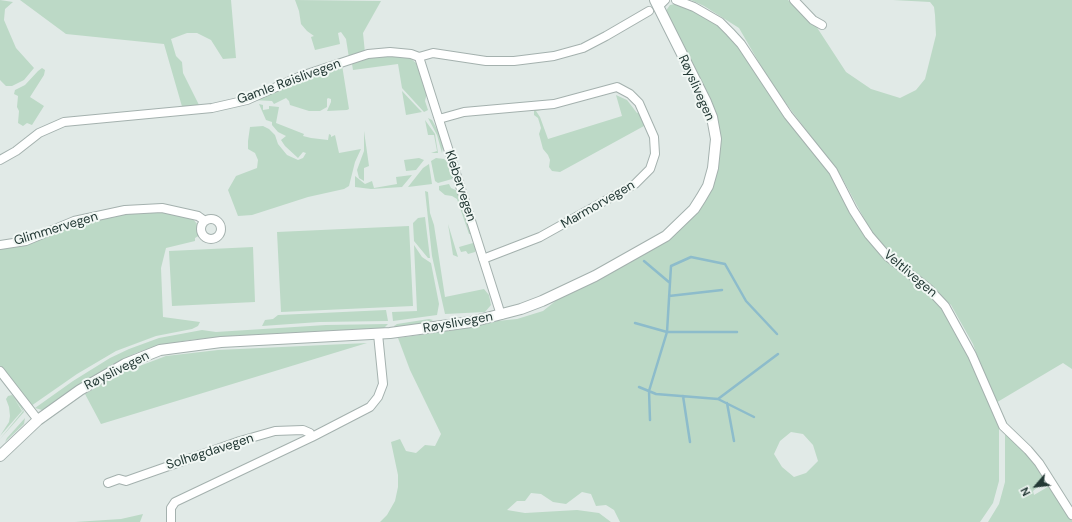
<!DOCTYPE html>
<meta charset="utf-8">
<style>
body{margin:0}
#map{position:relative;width:1072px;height:522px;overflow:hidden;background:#e1eae7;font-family:"DM Sans",sans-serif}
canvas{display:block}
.north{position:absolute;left:1016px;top:466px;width:40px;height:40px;-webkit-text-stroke:3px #f1f7f4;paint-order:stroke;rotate:242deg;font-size:11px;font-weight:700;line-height:16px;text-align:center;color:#233935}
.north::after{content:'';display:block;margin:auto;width:14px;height:18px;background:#233935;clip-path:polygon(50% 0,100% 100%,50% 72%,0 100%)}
</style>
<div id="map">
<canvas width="1072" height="522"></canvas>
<div class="north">N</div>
</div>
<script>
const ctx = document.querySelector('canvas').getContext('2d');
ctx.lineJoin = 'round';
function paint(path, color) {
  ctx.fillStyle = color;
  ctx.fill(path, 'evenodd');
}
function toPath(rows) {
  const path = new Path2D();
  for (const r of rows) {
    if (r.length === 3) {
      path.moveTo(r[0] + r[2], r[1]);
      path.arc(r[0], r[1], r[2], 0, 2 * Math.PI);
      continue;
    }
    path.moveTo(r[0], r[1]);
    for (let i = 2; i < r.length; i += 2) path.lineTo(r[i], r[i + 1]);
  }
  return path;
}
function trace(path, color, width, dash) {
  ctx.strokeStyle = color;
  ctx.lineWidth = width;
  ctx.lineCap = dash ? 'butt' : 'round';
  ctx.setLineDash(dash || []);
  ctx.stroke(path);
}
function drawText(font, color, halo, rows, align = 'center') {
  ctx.font = font + ' "DM Sans",sans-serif';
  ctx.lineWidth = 4;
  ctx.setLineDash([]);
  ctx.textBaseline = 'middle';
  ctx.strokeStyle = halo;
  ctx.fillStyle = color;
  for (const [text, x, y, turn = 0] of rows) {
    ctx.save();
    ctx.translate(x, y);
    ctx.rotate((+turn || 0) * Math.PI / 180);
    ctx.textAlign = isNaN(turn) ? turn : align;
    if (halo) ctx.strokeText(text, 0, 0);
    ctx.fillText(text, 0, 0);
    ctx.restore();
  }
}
paint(toPath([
 [0,0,13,2,5,9,4,20,16,48,34,68,24,80,12,86,6,86,0,80],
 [20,0,231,0,236,58,223,59,211,40,197,33,187,33,171,39,176,56,182,62,183,73,200,107,183,110,164,44,66,34],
 [295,0,381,1,363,33,365,53,349,58,346,39,341,32,338,33,340,44,315,50,311,37,314,36,307,31,301,24,299,11],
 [691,0,788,0,816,26,846,72,871,89,900,98,916,90,925,79,936,35,935,15,934,7,930,2,893,0,1072,0,1072,369,1063,363,994,404,973,344,951,305,889,251,873,235,841,176,772,85,739,28,704,6],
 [675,4,707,16,728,32,826,166,857,223,942,306,973,365,999,427,999,481,993,503,980,522,620,522,614,510,606,505,596,506,591,494,582,492,566,504,553,502,541,494,531,493,525,501,517,501,507,510,525,513,577,510,599,513,611,522,380,522,387,515,395,501,398,487,398,475,391,442,400,439,406,451,416,453,425,445,435,446,441,434,410,370,398,338,461,329,497,321,517,319,543,311,558,299,670,238,698,211,717,171,719,140,665,12,670,5],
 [791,432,803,434,813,445,818,461,806,473,794,477,782,467,774,454,780,441],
 [385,54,409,57,416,63,427,93,425,101,428,110,424,112,402,88,398,64,353,70,352,64,355,61],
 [342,65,349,109,347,110,327,111,331,102,331,99,328,98,327,99,327,107,320,111,309,111,290,105,289,101,286,98,274,104,272,101,253,100,295,81],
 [42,68,45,70,44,75,30,97,44,106,32,125,27,123,23,126,18,123,19,111,17,107,18,96,14,94,15,90,25,85,38,71],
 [402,91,417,107,422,112,406,115],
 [616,95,627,100,637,113,640,112,645,123,644,126,560,172,552,171,549,167,550,160,548,155,543,149,539,134,541,128,538,118,534,115,534,109,539,108,541,110,536,111,540,117,548,139,622,116],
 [259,104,263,105,263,110,269,109,269,106,279,107,276,123,304,134,303,136,311,138,328,140,329,134,331,135,331,137,335,135,339,153,361,149,355,162,349,186,344,189,308,197,252,215,238,216,228,190,236,176,257,168,258,160,255,153,248,149,248,141,250,127,263,126,269,129,275,135,278,144,287,155,298,160,303,158,306,153,303,152,298,158,285,146,281,140,286,136,278,132,272,125,272,122,266,120],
 [428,118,432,120,439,133,443,147,442,153,437,135],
 [425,120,435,134,438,153,431,153,437,151,434,135,428,135],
 [364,131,369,166,364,168,364,181,359,178,357,170,364,151],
 [419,158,424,160,416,170,406,171,404,160],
 [436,158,444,159,449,163,453,177,452,179,438,183,435,181,431,161],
 [429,164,432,184,408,187,423,168],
 [412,175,402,187,371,189,355,187,355,176,365,184,372,181,374,188,397,184,396,177],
 [449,184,451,188,458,191,471,234,469,234,457,199,452,196,445,195,439,190,439,186],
 [425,191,428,192,430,213,434,225,445,297,484,289,489,295,491,305,485,312,445,314,432,256],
 [158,211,192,218,198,225,200,235,195,238,195,241,166,248,161,268,163,317,200,322,198,326,192,329,156,336,116,351,77,374,31,406,0,369,0,245,101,216],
 [425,217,430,258,428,258,414,241,413,223,418,218],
 [448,224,458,257,453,255],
 [409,226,413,306,281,312,277,232],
 [473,243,477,247,475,252,468,254,466,251,461,252,459,247],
 [414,245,422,257,431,263,439,304,437,315,393,321,392,312,417,311],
 [253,247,255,302,172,306,169,251],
 [386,310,388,321,319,322,262,326,265,320,273,319,278,315],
 [429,319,433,320,424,325,395,328,394,326,397,324],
 [388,324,384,328,231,336,190,340,156,346,136,353,110,366,42,410,35,408,73,381,110,358,129,349,159,338,202,330,216,332,326,325],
 [367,343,101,424,85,394,121,373,166,356,218,350],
 [12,395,14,397,21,405,24,412,0,439,23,411,14,398,22,411,0,436,9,422,10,416,9,407,6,399,8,396],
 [25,418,24,424,5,442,7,438],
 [1006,434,1032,459,1046,480,1033,491,1034,495,1051,485,1072,519,1072,522,988,522,999,504,1005,482,1005,435],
 [143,514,140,522,75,522,121,519]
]), '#bcd9c6');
trace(toPath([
 [644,261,670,283],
 [669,296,722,290],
 [635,323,667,332,737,332],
 [639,387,656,394,718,399,754,417],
 [683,396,690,442],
 [718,399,778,354],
 [727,403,734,441],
 [650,420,649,391,667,332,671,266,691,257,725,264,746,301,777,334]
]), '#8dbccb', 2.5);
const minor = toPath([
 [676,0,694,7,720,22,730,32,741,44,788,115,833,171,853,210,869,235,887,256,929,289,945,306,972,355,1003,426,1028,450,1039,463,1072,515],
 [794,0,813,20,822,25],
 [658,7,665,0],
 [419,57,501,315],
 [439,119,464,112,554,104,617,87,630,94,639,103,654,137,655,154,650,169,635,184,540,237,483,259],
 [0,160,16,151,39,133,64,122,212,108,247,100,301,76,368,54,390,52,411,54,419,57,433,53,486,61,514,61,554,56,583,48,606,36,649,11],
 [211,229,10],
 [0,245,26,241,74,221,125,210,162,208,198,216,205,221],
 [0,371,38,420],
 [108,483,119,479,126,481,240,441,275,431,303,430,310,433,312,437],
 [171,522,171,508,175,502,312,437,370,407,378,397,383,384,378,334]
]);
const tertiary = toPath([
 [0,456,38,420,80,390,125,364,160,350,221,342,390,333,471,322,521,309,542,301,595,276,666,236,694,209,701,198,708,186,713,168,716,139,712,117,706,102,655,0]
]);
trace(minor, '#a4b1ae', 10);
trace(tertiary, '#a4b1ae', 12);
trace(minor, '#fff', 8);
trace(tertiary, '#fff', 10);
drawText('13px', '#233935', '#f1f7f4', [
 ["Gamle Røislivegen",289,82,-20],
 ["Røyslivegen",696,88,66],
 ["Klebervegen",460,186,72],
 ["Marmorvegen",598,205,-30],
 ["Glimmervegen",56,229,-17],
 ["Veltlivegen",910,274,40],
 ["Røyslivegen",458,323,-10],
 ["Røyslivegen",117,371,-27],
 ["Solhøgdavegen",210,452,-18]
]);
</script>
